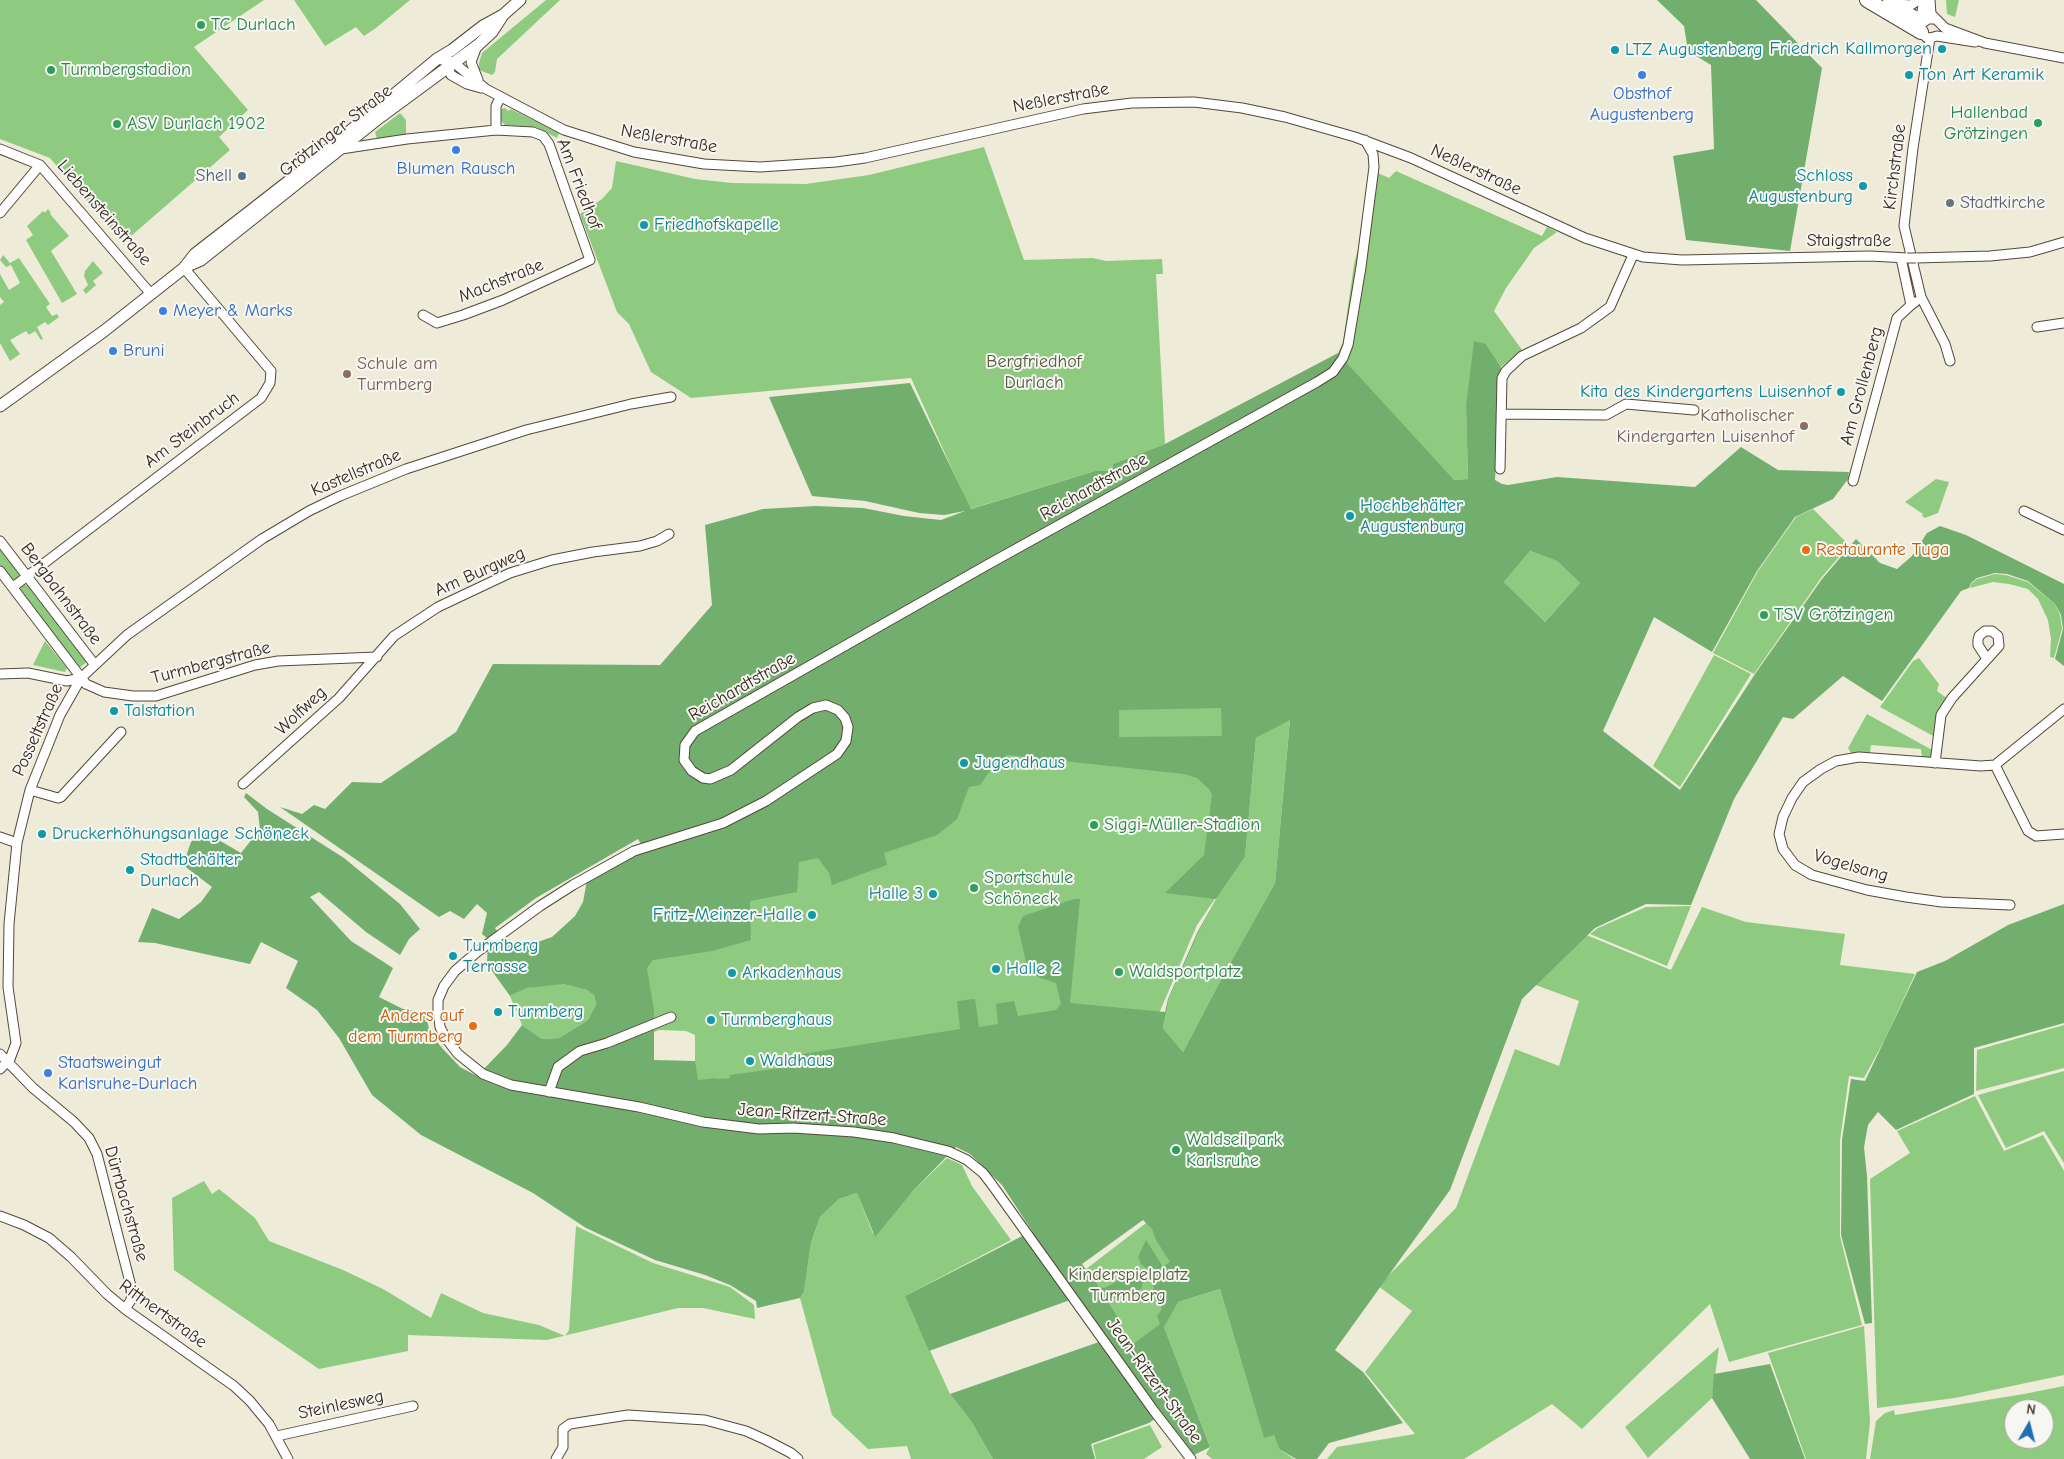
<!DOCTYPE html>
<meta charset="utf-8">
<style>
body{margin:0}
#map{position:relative;width:2064px;height:1459px;overflow:hidden;background:#eeebd8;font-family:"Comic Neue",sans-serif}
canvas{display:block}
.north{position:absolute;left:2004px;top:1399px;width:50px;height:50px;box-sizing:border-box;background:#f6f6f2;border:1px solid #aba49d;border-radius:50%;rotate:8deg;font-size:14px;font-weight:700;line-height:20px;text-align:center;color:#3b2a1e}
.north::after{content:'';display:block;margin:auto;width:18px;height:22px;background:#1f6fb2;clip-path:polygon(50% 0,100% 100%,50% 72%,0 100%)}
</style>
<div id="map">
<canvas width="2064" height="1459"></canvas>
<div class="north">N</div>
</div>
<script>
const ctx = document.querySelector('canvas').getContext('2d');
ctx.lineJoin = 'round';
function paint(path, color) {
  ctx.fillStyle = color;
  ctx.fill(path, 'evenodd');
}
function toPath(rows) {
  const path = new Path2D();
  for (const r of rows) {
    path.moveTo(r[0], r[1]);
    for (let i = 2; i < r.length; i += 2) path.lineTo(r[i], r[i + 1]);
  }
  return path;
}
function trace(path, color, width, dash) {
  ctx.strokeStyle = color;
  ctx.lineWidth = width;
  ctx.lineCap = dash ? 'butt' : 'round';
  ctx.setLineDash(dash || []);
  ctx.stroke(path);
}
function drawText(font, color, halo, rows, align = 'center') {
  ctx.font = font + ' "Comic Neue",sans-serif';
  ctx.lineWidth = 4;
  ctx.setLineDash([]);
  ctx.textBaseline = 'middle';
  ctx.strokeStyle = halo;
  ctx.fillStyle = color;
  for (const [text, x, y, turn = 0] of rows) {
    ctx.save();
    ctx.translate(x, y);
    ctx.rotate((+turn || 0) * Math.PI / 180);
    ctx.textAlign = isNaN(turn) ? turn : align;
    if (halo) ctx.strokeText(text, 0, 0);
    ctx.fillText(text, 0, 0);
    ctx.restore();
  }
}
paint(toPath([
 [0,0,264,0,194,47,248,110,219,137,230,150,123,243,50,158,0,139],
 [294,0,410,0,376,28,364,36,356,27,325,46],
 [546,0,560,0,497,59,495,72,492,75,479,70,479,63,482,53],
 [1946,0,1959,0,1955,17,1947,14],
 [505,108,508,111,511,109,559,133,557,138,536,127,505,125,500,120,501,109],
 [400,113,406,120,406,134,404,136,377,139,375,132],
 [984,147,1024,260,1093,258,1106,261,1162,259,1163,274,1156,274,1165,444,1113,464,1112,471,1095,471,970,509,911,378,691,398,651,372,629,324,617,312,580,214,602,199,612,188,616,161,695,179,732,183,806,184,869,175],
 [1396,171,1542,236,1547,227,1557,232,1534,248,1506,288,1494,311,1522,350,1501,367,1486,344,1466,406,1468,479,1453,480,1338,353,1343,342,1354,264,1378,173,1389,178],
 [48,209,51,213,50,214,69,236,51,251,77,294,62,303,26,240,33,235,27,226,43,211,45,213],
 [3,255,10,263,19,258,50,304,46,307,52,316,57,314,59,317,48,325,45,322,37,327,43,339,41,340,35,331,29,335,26,331,10,340,20,354,10,361,0,343,0,305,4,302,0,297,0,274,9,290,20,283,11,265,6,267,0,260],
 [93,261,103,273,93,281,96,285,86,294,83,290,88,285,84,276,85,271],
 [1936,479,1949,482,1938,513,1925,518,1922,516,1923,514,1905,502],
 [1813,509,1849,545,1821,578,1754,674,1713,653,1758,571,1796,517],
 [0,547,20,574,17,579,11,579,0,565],
 [1530,551,1557,561,1580,583,1545,622,1504,582],
 [1995,574,2006,575,2028,582,2055,604,2060,615,2062,629,2054,658,2050,657,2051,639,2048,620,2038,599,2028,589,2009,584,1993,582,1970,588,1971,584,1977,579],
 [23,584,30,586,88,661,79,668,21,592,21,586],
 [45,641,67,668,65,672,33,665],
 [1714,655,1751,674,1680,787,1653,766],
 [1919,658,1939,684,1937,691,1948,699,1935,737,1880,707,1913,661],
 [1168,690,1232,698,1230,877,1197,925,1157,1018,695,1083,695,1035,686,1031,659,1030,647,1035,638,960,733,939,752,937,747,931,721,852],
 [1867,714,1932,750,1931,758,1922,757,1921,749,1871,745,1870,753,1851,753,1848,748],
 [1290,719,1275,883,1224,974,1183,1052,1163,1028,1169,999,1198,934,1216,899,1245,857,1256,738],
 [1691,906,1667,966,1590,934,1598,928,1646,907],
 [1702,907,1746,922,1845,934,1840,965,1915,974,1885,1039,1864,1078,1849,1076,1840,1141,1840,1236,1862,1325,1729,1362,1710,1304,1582,1429,1552,1404,1464,1459,1327,1459,1337,1447,1415,1434,1365,1372,1412,1311,1378,1286,1456,1208,1515,1049,1559,1066,1579,1001,1533,984,1584,934,1671,970],
 [550,984,563,984,587,990,594,994,596,1004,588,1020,559,1038,542,1039,522,1025,510,996,527,988],
 [1227,985,1256,1014,1238,1093,1203,1208,1225,1266,1204,1276,1191,1254,1165,1277,1178,1302,1220,1289,1264,1437,1274,1434,1279,1449,1294,1459,1212,1459,1206,1454,1210,1447,1164,1327,1138,1345,1126,1350,1077,1276,1167,1207,1120,1172,1144,1128,1114,1071,1132,1047,1175,1080],
 [2064,1025,2064,1068,1976,1091,1977,1050],
 [2064,1071,2064,1163,2044,1131,2006,1148,1978,1095],
 [1975,1096,2004,1151,2043,1135,2064,1171,2064,1375,1955,1398,1877,1408,1870,1179,1910,1153,1897,1131],
 [947,1158,962,1165,972,1186,1011,1240,905,1296,950,1394,971,1421,993,1459,911,1459,907,1446,868,1449,832,1415,800,1298,804,1292,811,1243,820,1217,839,1199,857,1193,873,1234,912,1192],
 [204,1181,212,1194,219,1189,255,1218,269,1241,343,1270,383,1289,431,1318,441,1293,483,1313,539,1325,565,1336,569,1330,576,1226,653,1263,730,1287,754,1305,755,1319,703,1308,678,1308,547,1340,408,1335,408,1351,319,1369,174,1270,172,1198],
 [1864,1326,1870,1422,1866,1459,1806,1459,1768,1353],
 [1719,1347,1712,1398,1648,1458,1625,1427],
 [2064,1386,2064,1459,1870,1459,1876,1421,1885,1413,1894,1410,1895,1415,2024,1394],
 [2014,1409,2044,1409,2044,1439,2014,1439],
 [1150,1425,1162,1447,1144,1459,1096,1459,1093,1445]
]), '#8ecb81');
paint(toPath([
 [1657,0,1756,0,1822,68,1790,251,1686,240,1673,156,1714,149,1711,65,1688,51,1684,26],
 [1474,341,1486,344,1501,367,1495,480,1502,484,1508,485,1557,477,1695,487,1741,447,1778,470,1849,472,1848,479,1833,499,1795,517,1757,571,1712,652,1654,617,1603,731,1680,790,1755,674,1822,579,1856,539,1880,563,1897,569,1912,556,1927,533,1940,526,1966,535,2064,584,2064,666,2055,659,2063,629,2061,615,2055,604,2028,581,2007,574,1995,573,1977,578,1971,583,1969,588,1961,591,1882,701,1843,676,1793,719,1783,717,1734,799,1691,905,1646,904,1595,928,1522,999,1450,1190,1335,1350,1363,1372,1403,1423,1329,1443,1317,1459,1296,1459,1279,1449,1274,1435,1264,1438,1220,1289,1178,1302,1164,1327,1210,1447,1194,1455,1162,1414,1149,1423,1091,1444,1095,1459,993,1459,971,1421,950,1394,1099,1342,1070,1300,929,1351,905,1296,1032,1231,1002,1185,970,1154,956,1147,912,1192,875,1237,857,1193,839,1199,820,1217,811,1243,804,1292,800,1298,757,1308,756,1301,730,1285,705,1275,655,1260,586,1228,533,1193,421,1135,372,1095,339,1038,317,1010,286,988,298,961,261,942,250,964,155,943,138,942,152,908,179,919,201,902,212,887,183,865,191,842,205,832,241,853,260,829,258,812,244,797,246,793,267,809,344,858,400,904,420,929,409,939,400,955,366,932,319,892,310,897,351,941,393,968,379,997,403,1009,425,1012,430,1033,442,1048,460,1067,477,1076,507,1045,522,1025,542,1039,559,1038,588,1020,596,1004,594,995,587,990,563,984,527,988,510,996,487,964,488,939,482,934,487,913,477,904,464,919,450,911,439,917,280,807,302,814,314,805,325,809,352,782,381,783,456,732,493,664,660,665,712,605,705,525,763,509,816,506,863,508,904,516,941,520,965,511,944,515,919,513,865,501,812,496,769,397,910,383,971,509,1095,471,1112,471,1113,464,1165,444,1338,353,1454,480,1468,479,1466,406],
 [1530,551,1557,561,1580,583,1545,622,1504,582],
 [1221,708,1222,736,1119,737,1119,710],
 [1290,720,1275,883,1224,974,1183,1052,1163,1028,1169,999,1198,934,1216,899,1245,857,1256,738],
 [1007,755,1184,774,1197,778,1209,789,1212,795,1204,855,1165,893,1216,899,1197,933,1168,999,1165,1012,1070,1003,1080,899,1074,899,1023,916,1018,927,1026,962,1038,977,1056,983,1061,1004,1056,1010,1018,1016,1014,1001,996,1004,998,1024,979,1027,975,999,957,1001,960,1029,802,1054,802,1060,786,1063,787,1067,730,1075,730,1078,717,1079,716,1078,698,1080,695,1061,654,1060,654,1010,647,968,653,960,712,951,751,940,750,901,797,892,799,862,818,858,829,873,832,885,887,865,884,853,937,835,957,819,969,787,980,785,992,768],
 [638,839,641,844,588,875,583,902,575,916,552,937,526,946,504,941,495,928,536,898],
 [1143,1220,1152,1229,1156,1240,1170,1262,1163,1267,1146,1240,1138,1257,1141,1264,1149,1271,1153,1280,1154,1293,1162,1309,1157,1316,1160,1324,1132,1345,1130,1342,1124,1344,1115,1331,1120,1325,1119,1319,1106,1299,1119,1297,1124,1302,1133,1301,1134,1294,1142,1288,1143,1279,1138,1275,1132,1279,1119,1278,1116,1282,1104,1288,1099,1287,1082,1264],
 [2064,904,2064,1023,1974,1048,1974,1094,1896,1130,1878,1112,1868,1125,1864,1147,1867,1176,1872,1323,1865,1324,1841,1235,1842,1140,1851,1079,1865,1081,1917,972,1945,961,2008,925],
 [1770,1364,1805,1459,1750,1459,1712,1398,1714,1374]
]), '#72af6f');
const minor = toPath([
 [1924,0,1922,11,1924,21],
 [1930,0,1931,14,1945,28,1985,43,2064,58],
 [1895,4,1911,5,1919,0],
 [1935,19,1928,19,1921,24,1921,32,1926,37,1930,38,1937,36,1975,42],
 [1930,38,1913,148,1904,226,1921,297,1945,344,1950,361],
 [477,46,471,62,478,80],
 [437,59,453,62,486,89,564,130,634,152,704,164,760,167,836,162,865,158,1083,109,1132,103,1194,102,1242,108,1285,117,1355,137,1411,158,1585,238,1643,257,1682,260,1870,256,1907,258],
 [447,64,451,75,467,84,481,88],
 [496,130,496,106,500,98],
 [0,149,40,165,151,294],
 [341,149,407,139,496,130,533,132,543,136,549,144,590,260,503,300,463,315,437,323,423,315],
 [0,213,40,165],
 [1901,258,1911,305,1915,302],
 [1916,258,1990,256,2030,252,2064,242],
 [2037,327,2064,323],
 [1501,414,1606,415,1626,404,1694,410],
 [1500,469,1502,378,1506,371,1522,356,1581,328,1610,307,1633,255],
 [1853,481,1897,318,1911,305],
 [2024,511,2064,530],
 [0,541,95,665],
 [0,571,86,684,104,692,133,696,156,696,255,665,278,661,377,657],
 [13,587,261,398,270,383,271,371,184,268],
 [0,674,28,673,67,681,81,678],
 [1935,763,1941,715,1952,698,1999,646,1998,636,1992,631,1985,631,1979,636,1978,640,1978,645,1987,659],
 [1995,765,1981,766,1859,757,1836,761,1821,769,1803,782,1792,798,1783,817,1779,834,1783,849,1795,865,1812,875,1867,890,1906,897,1942,902,2010,905],
 [1995,765,2028,831,2036,836,2064,834],
 [1995,765,2064,709],
 [243,784,339,698,394,636,438,607,510,573,552,560,593,552,640,546,657,541,669,534],
 [30,790,58,798,61,797,121,732],
 [0,837,17,843],
 [0,1054,33,1088,74,1122,89,1138,97,1154,132,1290,131,1300,125,1309],
 [0,1069,10,1059,16,1043,8,987,9,924,17,843,30,790,60,715,81,678,127,635,262,539,309,511,340,496,406,469,526,430,631,404,671,397],
 [549,1092,558,1067,580,1051,607,1043,671,1017],
 [0,1216,24,1225,49,1238,71,1257,107,1294,125,1309,234,1386,250,1401,269,1424,288,1459],
 [277,1436,413,1406],
 [556,1459,563,1447,563,1429,570,1424,628,1415,705,1420,746,1431,766,1440,791,1453,798,1459],
 [1191,1459,1154,1411,990,1182,983,1173,967,1160,948,1151,894,1138,854,1132,793,1128,759,1129,703,1122,639,1107,511,1085,483,1074,458,1054,445,1037,440,1027,438,1010,438,1000,444,986,455,971,477,952,540,906,573,885,634,851,723,823,766,801,837,754,846,741,848,727,845,718,838,710,826,705,813,708,798,717,731,770,710,779,703,778,692,771,684,760,685,745,695,731,987,565,1317,382,1333,372,1343,358,1348,345,1361,267,1374,167,1373,154,1365,140]
]);
const major = toPath([
 [185,267,201,260,379,118,478,45,492,32,503,15,520,0],
 [0,406,104,331,184,268,195,254,303,170,437,59,452,50,483,26,503,15]
]);
const highway = toPath([
 [1867,0,1921,32],
 [1890,0,1903,12,1915,18]
]);
trace(minor, '#56473a', 11);
trace(major, '#56473a', 13);
trace(highway, '#56473a', 16);
trace(minor, '#fff', 9);
trace(major, '#fff', 11);
trace(highway, '#fff', 14);
const minorBridge = toPath([
 [1907,258,1916,258]
]);
trace(minorBridge, '#56473a', 11, []);
trace(minorBridge, '#fff', 9);
for (const [x, y, r, color] of [
 [201,25,5,"#2e9e5b"],
 [1942,49,5,"#0f9aa8"],
 [1615,50,5,"#0f9aa8"],
 [51,70,5,"#2e9e5b"],
 [1642,75,5,"#3f7fe0"],
 [1909,75,5,"#0f9aa8"],
 [2038,123,5,"#2e9e5b"],
 [117,124,5,"#2e9e5b"],
 [456,150,5,"#3f7fe0"],
 [242,176,5,"#5c6f8a"],
 [1863,186,5,"#0f9aa8"],
 [1950,203,5,"#6b7280"],
 [644,225,5,"#0f9aa8"],
 [163,311,5,"#3f7fe0"],
 [113,351,5,"#3f7fe0"],
 [347,374,5,"#8d6e63"],
 [1841,392,5,"#0f9aa8"],
 [1804,426,5,"#8d6e63"],
 [1350,516,5,"#0f9aa8"],
 [1806,550,5,"#e8710a"],
 [1764,615,5,"#2e9e5b"],
 [114,711,5,"#0f9aa8"],
 [964,763,5,"#0f9aa8"],
 [1094,825,5,"#2e9e5b"],
 [42,834,5,"#0f9aa8"],
 [130,870,5,"#0f9aa8"],
 [974,888,5,"#2e9e5b"],
 [933,894,5,"#0f9aa8"],
 [812,915,5,"#0f9aa8"],
 [453,956,5,"#0f9aa8"],
 [996,969,5,"#0f9aa8"],
 [1119,972,5,"#2e9e5b"],
 [732,973,5,"#0f9aa8"],
 [498,1012,5,"#0f9aa8"],
 [711,1020,5,"#0f9aa8"],
 [473,1026,5,"#e8710a"],
 [750,1061,5,"#0f9aa8"],
 [48,1073,5,"#3f7fe0"],
 [1176,1150,5,"#2e9e5b"]
]) {
  const dot = new Path2D();
  dot.arc(x, y, r, 0, 2 * Math.PI);
  ctx.fillStyle = color;
  ctx.fill(dot);
  trace(dot, '#f6f6f2', 2);
}
drawText('18px', '#27864d', '#f6f6f2', [
 ["TC Durlach",211,25],
 ["Turmbergstadion",61,70],
 ["Hallenbad",2028,113,"right"],
 ["Grötzingen",2028,134,"right"],
 ["ASV Durlach 1902",127,124],
 ["TSV Grötzingen",1774,615],
 ["Siggi-Müller-Stadion",1104,825],
 ["Sportschule",984,878],
 ["Schöneck",984,899],
 ["Waldsportplatz",1129,972],
 ["Waldseilpark",1186,1140],
 ["Karlsruhe",1186,1161]
], 'left');
drawText('18px', '#0d838f', '#f6f6f2', [
 ["Friedrich Kallmorgen",1932,49,"right"],
 ["LTZ Augustenberg",1625,50],
 ["Ton Art Keramik",1919,75],
 ["Schloss",1853,176,"right"],
 ["Augustenburg",1853,197,"right"],
 ["Friedhofskapelle",654,225],
 ["Kita des Kindergartens Luisenhof",1831,392,"right"],
 ["Hochbehälter",1360,506],
 ["Augustenburg",1360,527],
 ["Talstation",124,711],
 ["Jugendhaus",974,763],
 ["Druckerhöhungsanlage Schöneck",52,834],
 ["Stadtbehälter",140,860],
 ["Durlach",140,881],
 ["Halle 3",923,894,"right"],
 ["Fritz-Meinzer-Halle",802,915,"right"],
 ["Turmberg",463,946],
 ["Terrasse",463,967],
 ["Halle 2",1006,969],
 ["Arkadenhaus",742,973],
 ["Turmberg",508,1012],
 ["Turmberghaus",721,1020],
 ["Waldhaus",760,1061]
], 'left');
drawText('18px', '#366cbe', '#f6f6f2', [
 ["Obsthof",1642,94,"center"],
 ["Augustenberg",1642,115,"center"],
 ["Blumen Rausch",456,169,"center"],
 ["Meyer & Marks",173,311],
 ["Bruni",123,351],
 ["Staatsweingut",58,1063],
 ["Karlsruhe-Durlach",58,1084]
], 'left');
drawText('18px', '#3b2a1e', '#f6f6f2', [
 ["Neßlerstraße",1061,98,-11],
 ["Grötzinger Straße",336,131,-38],
 ["Neßlerstraße",669,139,10],
 ["Kirchstraße",1895,167,-83],
 ["Neßlerstraße",1476,170,25],
 ["Am Friedhof",579,184,69],
 ["Liebensteinstraße",104,213,49],
 ["Staigstraße",1849,241],
 ["Machstraße",501,281,-22],
 ["Am Grollenberg",1862,386,-75],
 ["Am Steinbruch",192,430,-37],
 ["Kastellstraße",356,473,-23],
 ["Reichardtstraße",1094,487,-29],
 ["Am Burgweg",480,572,-24],
 ["Bergbahnstraße",61,594,53],
 ["Turmbergstraße",211,663,-15],
 ["Reichardtstraße",742,687,-30],
 ["Wolfweg",301,711,-43],
 ["Posseltstraße",38,730,-66],
 ["Vogelsang",1851,866,16],
 ["Jean-Ritzert-Straße",812,1115,4],
 ["Dürrbachstraße",126,1204,74],
 ["Rittnertstraße",163,1314,36],
 ["Jean-Ritzert-Straße",1154,1381,54],
 ["Steinlesweg",341,1405,-12]
]);
drawText('18px', '#4e5e75', '#f6f6f2', [
 ["Shell",232,176]
], 'right');
drawText('18px', '#5b616d', '#f6f6f2', [
 ["Stadtkirche",1960,203]
], 'left');
drawText('18px', '#545a3c', '#f6f6f2', [
 ["Bergfriedhof",1034,362],
 ["Durlach",1034,383],
 ["Kinderspielplatz",1128,1275],
 ["Turmberg",1128,1296]
]);
drawText('18px', '#785e54', '#f6f6f2', [
 ["Schule am",357,364],
 ["Turmberg",357,385],
 ["Katholischer",1794,416,"right"],
 ["Kindergarten Luisenhof",1794,437,"right"]
], 'left');
drawText('18px', '#c56008', '#f6f6f2', [
 ["Restaurante Tuga",1816,550],
 ["Anders auf",463,1016,"right"],
 ["dem Turmberg",463,1037,"right"]
], 'left');
</script>
